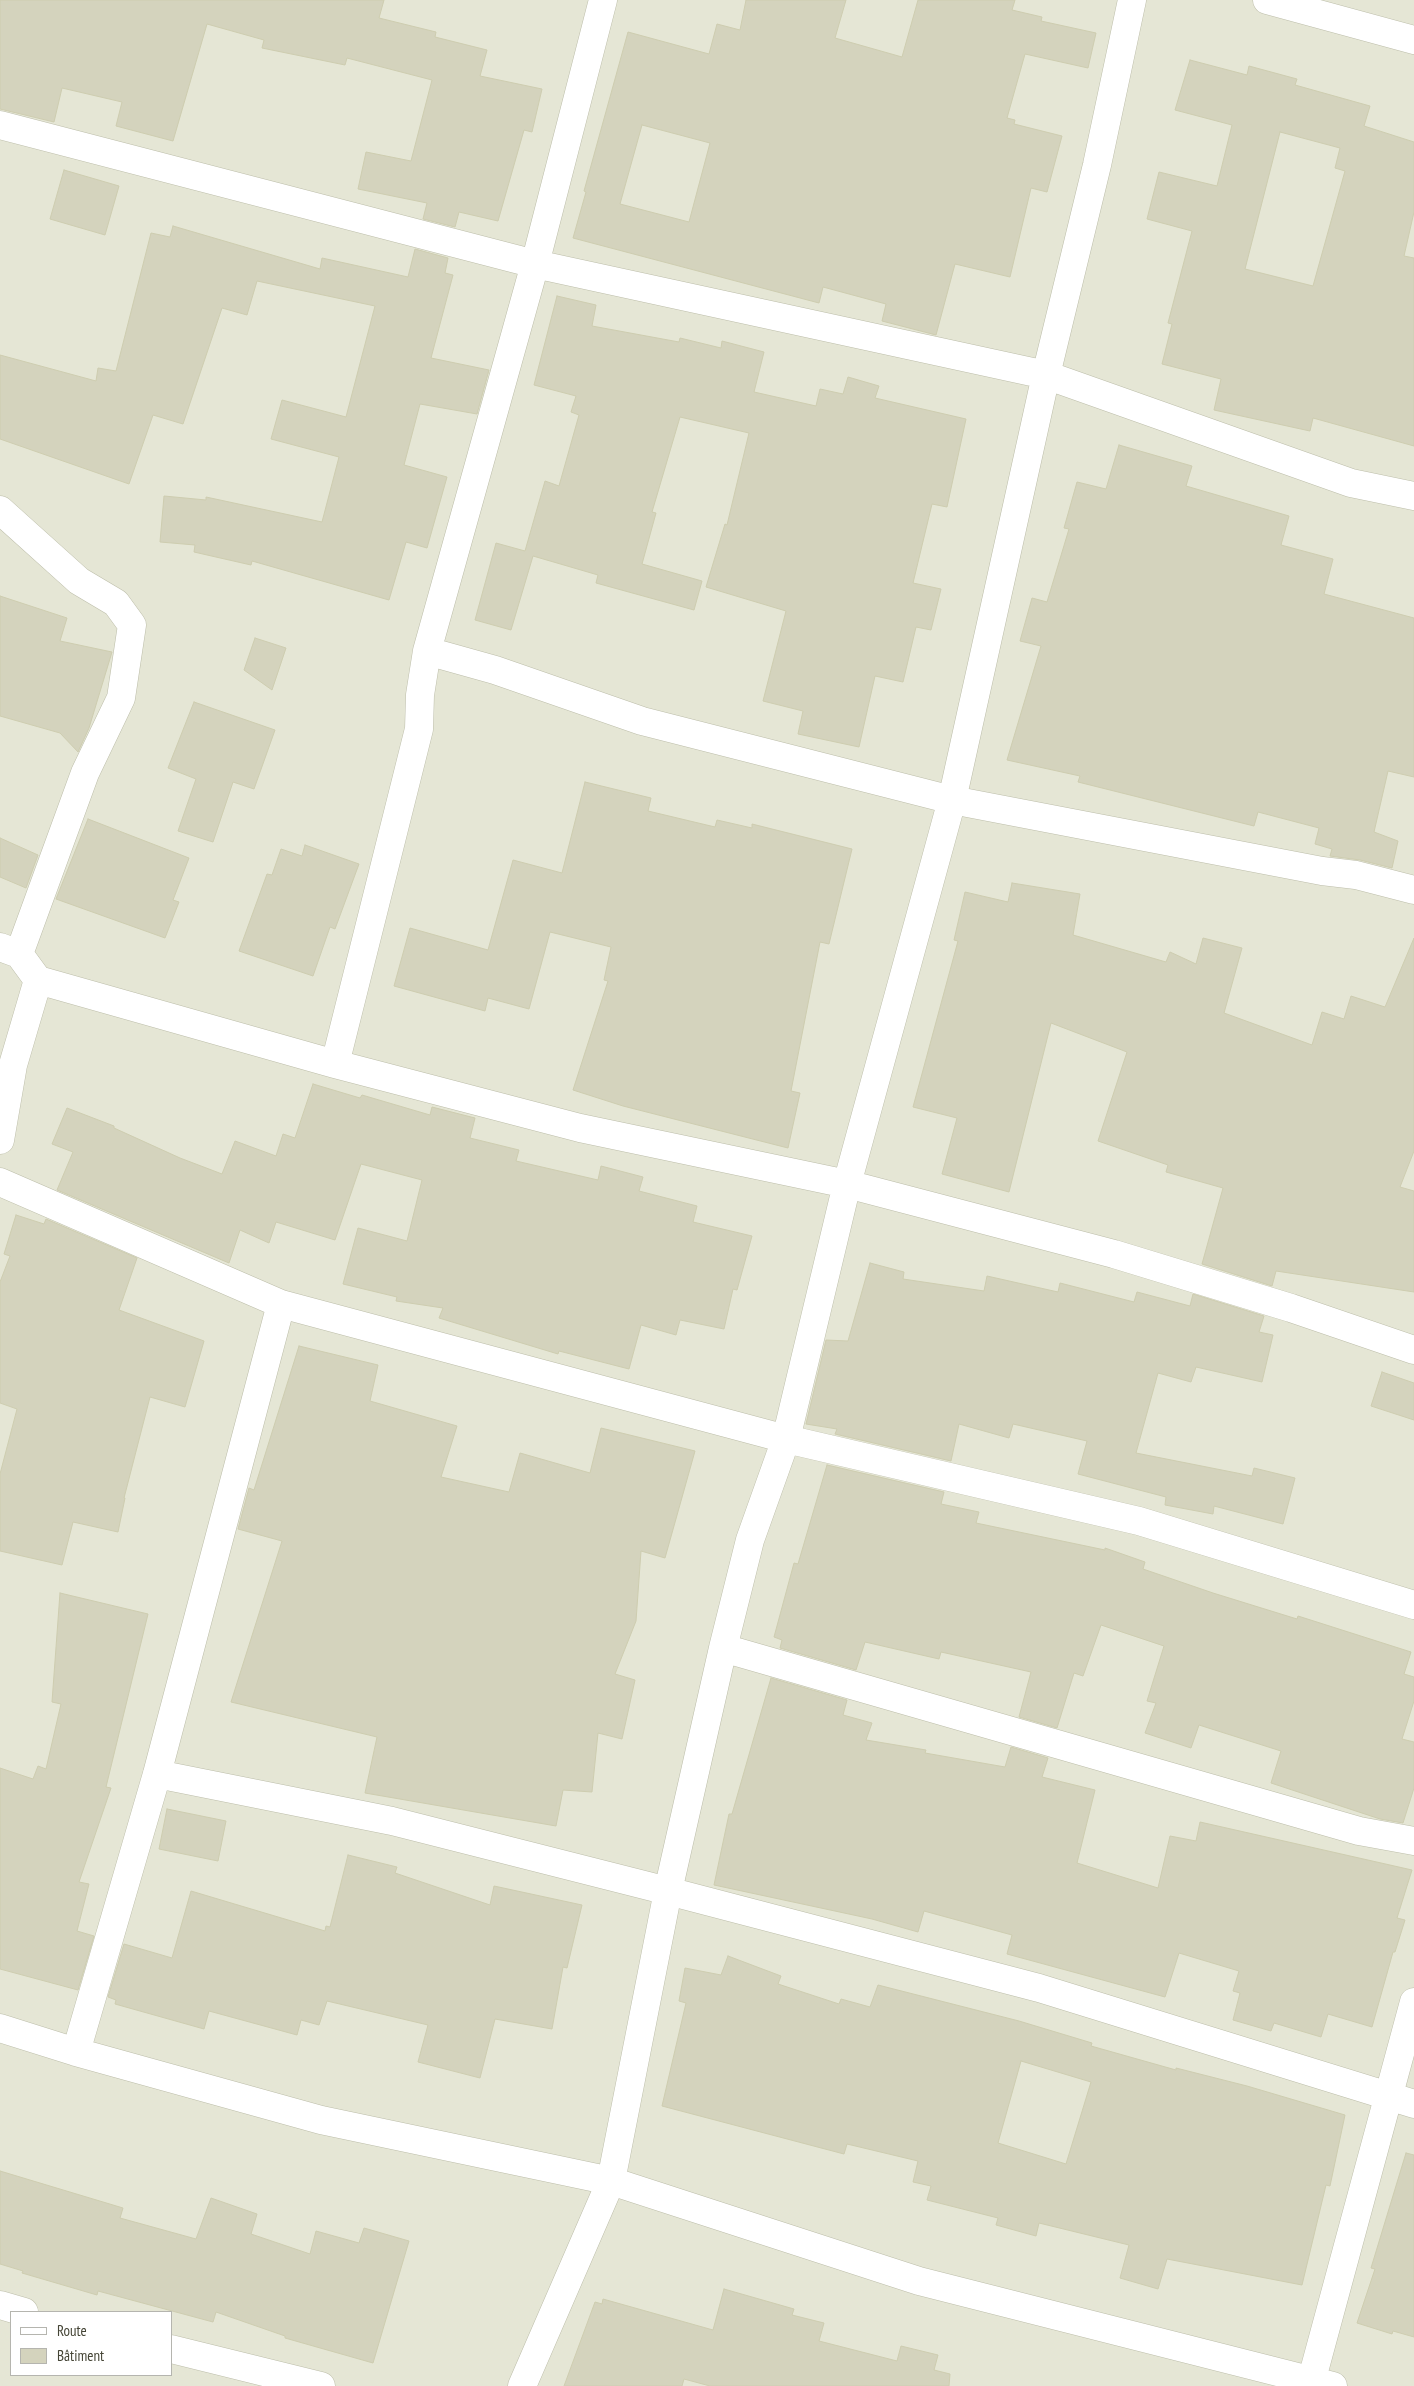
<!DOCTYPE html>
<meta charset="utf-8">
<style>
body{margin:0}
#map{position:relative;width:1414px;height:2386px;overflow:hidden;background:#f2f3e7;font-family:"PT Sans Narrow",sans-serif}
canvas{display:block}
.legend{position:absolute;left:10px;top:2311px;width:162px;height:65px;box-sizing:border-box;background:#fff;border:1px solid #b5b5af;margin:0;padding:6px 9px;list-style:none;font-size:15px;color:#454536}
.legend li{display:flex;align-items:center;gap:10px;height:25px}
.legend b{width:25px;border:1px solid #b5b5af}
</style>
<div id="map">
<canvas width="1414" height="2386"></canvas>
<ul class="legend">
<li><b style="height:6px;background:#fff"></b>Route</li>
<li><b style="height:14px;background:#d4d3bd"></b>Bâtiment</li>
</ul>
</div>
<script>
const ctx = document.querySelector('canvas').getContext('2d');
ctx.lineJoin = 'round';
function paint(path, color) {
  ctx.fillStyle = color;
  ctx.fill(path, 'evenodd');
}
function toPath(rows) {
  const path = new Path2D();
  for (const r of rows) {
    path.moveTo(r[0], r[1]);
    for (let i = 2; i < r.length; i += 2) path.lineTo(r[i], r[i + 1]);
  }
  return path;
}
function trace(path, color, width, dash) {
  ctx.strokeStyle = color;
  ctx.lineWidth = width;
  ctx.lineCap = dash ? 'butt' : 'round';
  ctx.setLineDash(dash || []);
  ctx.stroke(path);
}
paint(toPath([
 [0,0,1414,0,1414,2386,0,2386],
 [11,2312,171,2312,171,2375,11,2375]
]), '#e5e6d5');
const building = toPath([
 [0,0,384,0,379,18,436,32,435,37,487,50,480,76,542,89,532,132,524,130,498,221,459,212,455,227,423,219,427,203,358,189,366,152,411,161,432,80,347,58,345,65,262,48,264,40,207,24,173,141,116,126,122,102,62,88,54,122,0,109,0,0],
 [746,0,846,0,835,38,902,57,918,0,1015,0,1012,10,1042,17,1041,21,1096,33,1088,68,1025,54,1007,118,1015,120,1014,124,1062,136,1047,192,1031,188,1010,277,955,264,936,335,882,321,886,304,823,287,819,303,573,238,586,192,584,191,628,32,709,54,717,24,740,30,746,0],
 [642,125,710,143,689,222,620,204,642,125],
 [1190,60,1247,75,1249,66,1297,79,1295,85,1370,106,1364,126,1414,142,1414,212,1404,256,1414,258,1414,446,1313,418,1310,431,1214,410,1221,379,1162,364,1172,324,1168,323,1192,231,1147,219,1159,172,1217,186,1232,125,1175,110,1190,60],
 [1280,132,1340,148,1335,168,1345,171,1313,286,1245,269,1280,132],
 [64,170,119,186,105,235,50,219,64,170],
 [173,226,320,269,322,258,408,277,415,249,448,258,445,273,453,275,431,358,489,370,477,414,420,404,404,465,447,477,427,548,406,542,389,600,252,561,251,565,194,552,195,545,160,542,164,496,206,500,206,497,322,522,339,457,271,439,282,400,346,417,375,306,257,281,247,315,222,308,183,424,153,415,129,484,0,439,0,355,96,381,98,368,116,371,151,233,170,237,173,226],
 [557,296,596,305,592,326,679,342,680,338,721,348,722,341,764,352,754,392,816,406,820,389,843,394,848,377,879,386,875,398,966,419,947,507,932,504,913,583,941,589,931,630,916,627,903,682,875,676,859,747,798,734,803,711,763,701,786,611,706,587,725,524,727,525,749,433,680,417,652,512,656,513,642,564,702,581,694,610,596,583,598,575,533,556,511,630,475,620,496,543,525,551,545,481,559,486,579,415,571,412,576,396,534,385,557,296],
 [1119,445,1192,466,1186,486,1289,516,1281,545,1333,559,1324,594,1414,618,1414,777,1388,771,1374,832,1398,841,1392,868,1360,860,1330,856,1332,849,1315,844,1319,828,1258,812,1254,826,1078,782,1080,776,1007,760,1041,646,1020,641,1032,598,1047,602,1069,529,1064,528,1077,482,1106,489,1119,445],
 [0,596,67,618,60,641,112,652,89,728,78,752,60,733,0,716,0,596],
 [255,638,286,648,272,690,244,670,255,638],
 [194,702,275,730,254,789,233,782,213,842,178,831,196,779,168,768,194,702],
 [585,782,651,798,648,811,715,827,717,820,752,828,752,824,852,849,829,944,820,942,791,1091,800,1093,788,1148,623,1106,573,1090,608,981,604,980,611,947,550,932,529,1009,488,998,485,1011,394,986,410,928,488,950,513,860,562,873,585,782],
 [88,819,189,858,173,900,179,902,165,938,56,899,88,819],
 [0,838,38,855,26,888,0,877,0,838],
 [305,845,359,864,335,929,330,927,313,976,239,951,267,874,272,875,281,849,302,856,305,845],
 [1012,883,1080,894,1073,935,1166,962,1170,952,1196,964,1203,938,1242,948,1224,1013,1312,1045,1322,1012,1344,1019,1351,996,1385,1007,1414,938,1414,1151,1400,1187,1414,1191,1414,1292,1276,1271,1272,1286,1202,1264,1223,1188,1166,1172,1168,1165,1098,1141,1127,1052,1051,1023,1009,1192,942,1174,957,1118,913,1107,958,941,954,940,965,892,1008,902,1012,883],
 [313,1084,360,1098,362,1095,430,1115,432,1107,475,1118,470,1138,519,1150,516,1161,598,1180,601,1166,643,1177,639,1191,697,1206,693,1222,752,1236,737,1290,733,1289,724,1329,680,1320,676,1335,641,1325,629,1369,559,1351,558,1354,439,1318,443,1308,396,1301,397,1297,343,1284,358,1228,407,1241,422,1180,361,1164,335,1240,276,1222,269,1243,240,1230,229,1263,57,1190,73,1152,52,1144,67,1108,114,1126,114,1128,180,1158,222,1174,235,1141,276,1156,283,1134,295,1138,313,1084],
 [16,1215,44,1224,46,1219,137,1258,119,1310,204,1341,185,1407,150,1397,124,1498,125,1498,118,1532,73,1522,62,1565,0,1551,0,1474,17,1409,0,1403,0,1282,10,1256,4,1254,16,1215],
 [870,1263,904,1272,903,1279,984,1291,987,1276,1058,1292,1060,1283,1134,1302,1137,1292,1190,1306,1193,1294,1264,1316,1259,1332,1273,1335,1262,1382,1196,1367,1191,1382,1158,1373,1136,1453,1252,1476,1254,1468,1295,1478,1283,1524,1214,1506,1213,1514,1165,1505,1166,1497,1078,1474,1087,1441,1013,1424,1009,1438,959,1424,951,1461,835,1434,837,1429,806,1424,826,1340,848,1341,870,1263],
 [299,1346,378,1365,370,1401,457,1426,441,1477,509,1492,520,1453,590,1473,601,1428,695,1451,665,1558,641,1551,636,1621,615,1674,635,1680,622,1739,598,1733,592,1792,563,1790,556,1826,365,1793,377,1737,231,1702,282,1541,238,1529,249,1488,254,1490,299,1346],
 [1382,1372,1414,1383,1414,1420,1371,1406,1382,1372],
 [827,1465,944,1492,941,1504,979,1512,976,1523,1105,1550,1105,1548,1145,1562,1143,1569,1213,1593,1297,1619,1298,1616,1411,1652,1404,1674,1414,1677,1414,1701,1402,1739,1414,1742,1414,1788,1403,1823,1380,1819,1271,1783,1281,1751,1199,1725,1191,1748,1145,1733,1156,1703,1147,1701,1164,1646,1101,1625,1083,1676,1074,1673,1057,1728,1019,1717,1031,1672,941,1652,939,1659,865,1642,856,1670,780,1648,782,1640,774,1637,794,1563,798,1564,827,1465],
 [60,1593,148,1614,106,1787,111,1788,79,1882,89,1884,77,1931,94,1936,78,1990,0,1969,0,1768,33,1779,38,1766,46,1769,61,1704,52,1702,60,1593],
 [771,1678,847,1700,843,1715,872,1723,866,1740,926,1750,925,1753,1005,1767,1011,1747,1048,1758,1042,1777,1095,1790,1077,1863,1158,1888,1170,1836,1196,1841,1200,1822,1412,1870,1397,1918,1405,1920,1395,1952,1393,1952,1372,2027,1328,2014,1321,2037,1274,2023,1271,2031,1233,2020,1240,1993,1233,1991,1239,1971,1179,1953,1165,1997,1007,1954,1012,1935,924,1911,918,1932,872,1919,714,1885,729,1814,732,1814,771,1678],
 [167,1809,226,1821,218,1861,159,1849,167,1809],
 [348,1855,397,1867,395,1873,490,1905,494,1886,582,1905,567,1968,563,1967,552,2029,495,2019,480,2078,418,2062,428,2025,327,2001,319,2025,301,2020,297,2035,209,2011,204,2029,115,2004,116,2000,108,1997,124,1944,172,1958,191,1891,325,1931,326,1926,330,1927,348,1855],
 [728,1956,781,1976,778,1984,839,2004,841,1999,870,2007,878,1985,1019,2021,1092,2043,1091,2046,1176,2070,1176,2068,1247,2086,1345,2115,1330,2186,1326,2185,1302,2285,1167,2259,1158,2289,1120,2278,1129,2245,1039,2223,1036,2236,996,2225,998,2218,927,2200,931,2186,913,2182,918,2161,847,2144,844,2154,662,2106,686,2003,679,2001,685,1968,721,1975,728,1956],
 [1021,2061,1091,2082,1066,2164,998,2143,1021,2061],
 [1406,2153,1414,2155,1414,2337,1393,2331,1392,2334,1357,2323,1375,2269,1371,2268,1406,2153],
 [0,2171,123,2208,120,2218,196,2239,211,2198,257,2214,251,2234,310,2254,316,2231,359,2243,364,2228,409,2241,373,2363,285,2338,285,2336,216,2312,213,2322,98,2291,97,2295,22,2273,23,2271,0,2264,0,2171],
 [724,2289,794,2309,792,2315,824,2323,819,2341,897,2361,901,2346,938,2355,934,2370,950,2374,949,2386,710,2386,684,2379,682,2386,564,2386,595,2302,602,2304,603,2299,713,2330,724,2289]
]);
paint(building, '#d4d3bd');
trace(building, '#cecdb0', 1);
const minor = toPath([
 [1267,0,1414,40],
 [0,125,535,264,1046,375,1351,483,1414,496],
 [0,510,79,581,116,603,132,625,121,698,85,773,19,954],
 [427,651,495,670,642,721,952,800,1322,871,1356,875,1414,890],
 [0,947,19,954,38,980,13,1065,0,1140],
 [38,980,335,1064,580,1128,847,1184,1114,1254,1291,1308,1414,1350],
 [335,1064,419,729,420,695,427,651,535,264,603,0],
 [0,1182,281,1304,786,1439,1139,1521,1414,1605],
 [723,1648,1359,1831,1414,1841],
 [157,1774,392,1821,668,1891,1039,1988,1414,2104],
 [0,2028,76,2052,321,2120,611,2181,919,2281,1333,2386],
 [76,2052,157,1774,281,1304],
 [0,2305,24,2312],
 [171,2349,321,2386],
 [522,2386,611,2181,668,1891,723,1648,750,1540,786,1439,847,1184,952,800,1046,375,1097,165,1132,0],
 [1310,2386,1414,2002]
]);
trace(minor, '#bdbeaa', 29);
trace(minor, '#fff', 28);
</script>
